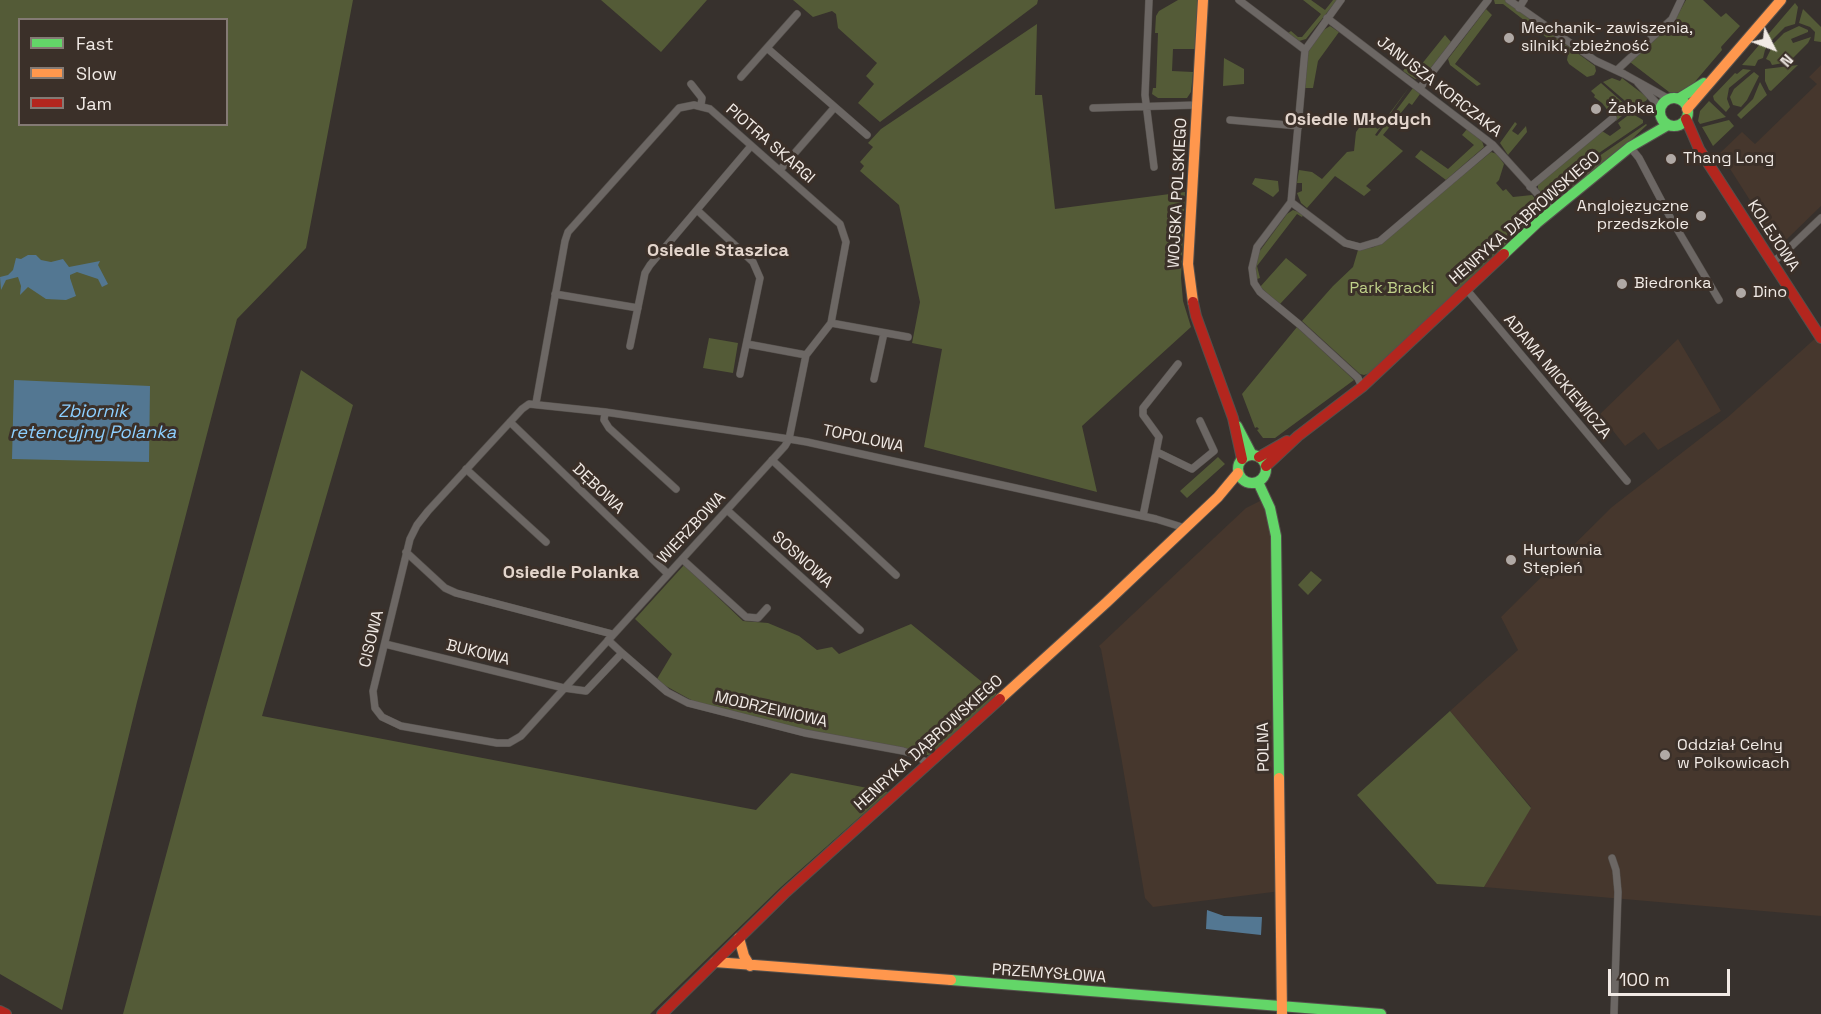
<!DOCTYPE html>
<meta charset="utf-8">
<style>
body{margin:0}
#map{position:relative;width:1821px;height:1014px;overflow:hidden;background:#37312d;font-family:"Space Grotesk",sans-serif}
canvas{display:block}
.legend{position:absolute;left:18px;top:18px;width:210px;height:108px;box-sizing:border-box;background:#3b3029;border:2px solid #847a74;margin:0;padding:8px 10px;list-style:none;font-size:18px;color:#f1eae5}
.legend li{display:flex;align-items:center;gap:12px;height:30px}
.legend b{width:30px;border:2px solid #847a74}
.north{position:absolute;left:1743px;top:18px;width:60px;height:60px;-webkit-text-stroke:4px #3b3029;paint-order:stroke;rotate:132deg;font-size:16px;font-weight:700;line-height:24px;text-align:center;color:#f1eae5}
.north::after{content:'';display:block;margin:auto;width:21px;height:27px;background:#f1eae5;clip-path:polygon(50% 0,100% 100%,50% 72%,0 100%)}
.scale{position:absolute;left:1608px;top:969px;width:122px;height:27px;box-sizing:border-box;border:3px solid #f1eae5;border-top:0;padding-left:8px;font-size:18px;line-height:21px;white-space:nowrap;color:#f1eae5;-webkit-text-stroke:4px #3b3029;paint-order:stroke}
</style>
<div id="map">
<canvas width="1821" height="1014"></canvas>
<ul class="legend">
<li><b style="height:8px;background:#63d668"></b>Fast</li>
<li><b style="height:8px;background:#ff974d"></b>Slow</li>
<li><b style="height:8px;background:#b3261e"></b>Jam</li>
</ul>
<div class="north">N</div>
<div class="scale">100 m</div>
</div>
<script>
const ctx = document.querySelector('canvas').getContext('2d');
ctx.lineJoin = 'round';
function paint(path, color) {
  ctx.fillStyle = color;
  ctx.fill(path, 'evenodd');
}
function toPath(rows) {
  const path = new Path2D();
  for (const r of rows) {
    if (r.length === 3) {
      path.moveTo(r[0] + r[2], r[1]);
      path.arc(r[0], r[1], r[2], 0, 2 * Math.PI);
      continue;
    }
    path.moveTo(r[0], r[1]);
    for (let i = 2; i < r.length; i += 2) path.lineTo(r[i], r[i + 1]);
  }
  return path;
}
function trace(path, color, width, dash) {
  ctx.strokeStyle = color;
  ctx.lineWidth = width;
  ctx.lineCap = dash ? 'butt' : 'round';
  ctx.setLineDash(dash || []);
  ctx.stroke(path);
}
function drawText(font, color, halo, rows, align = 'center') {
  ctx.font = font + ' "Space Grotesk",sans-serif';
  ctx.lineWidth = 6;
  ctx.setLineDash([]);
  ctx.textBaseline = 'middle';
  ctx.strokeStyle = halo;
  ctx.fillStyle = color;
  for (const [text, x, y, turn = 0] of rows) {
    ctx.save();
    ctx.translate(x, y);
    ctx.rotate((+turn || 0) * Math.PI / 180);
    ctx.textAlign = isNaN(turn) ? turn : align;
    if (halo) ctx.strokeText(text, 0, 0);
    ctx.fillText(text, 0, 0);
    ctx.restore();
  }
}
paint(toPath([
 [1821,65,1821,206,1786,240,1777,243,1720,153,1742,132,1755,144,1817,84,1809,77],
 [1819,335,1821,338,1821,916,1484,887,1531,807,1450,711,1518,650,1501,617,1612,507,1728,417],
 [1678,339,1721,411,1658,450,1644,432,1625,446,1600,414],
 [1260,501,1270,508,1281,891,1153,907,1145,898,1121,756,1101,649,1099,646,1246,508]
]), '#46372d');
paint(toPath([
 [0,0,353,0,306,248,237,319,137,702,62,1010,0,974],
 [20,20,226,20,226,124,20,124],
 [601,0,707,0,661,52],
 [793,0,1038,0,1037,4,880,122,858,103,874,84,866,76,877,63,838,28,836,14,832,11,813,17],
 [1178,0,1198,0,1196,49,1173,49,1172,71,1193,72,1191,92,1187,98,1158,98,1152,94,1153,88,1156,88,1158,33,1155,33,1156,16,1159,11],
 [1303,0,1311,0,1325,10,1333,0,1337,0,1306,39,1299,41,1288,33,1291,31,1298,37,1302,37,1321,14],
 [1494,0,1505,0,1595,66,1596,71,1594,75,1587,77,1569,64,1567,60,1568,54,1503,4,1495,4],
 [1686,0,1703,0,1721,17,1726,13,1740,26,1721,47,1722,50,1693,84,1681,92,1669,92,1630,62,1676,18],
 [1795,3,1798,7,1795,24,1785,27,1773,39,1765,50,1763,58,1758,60,1755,66,1742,65],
 [1486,9,1492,15,1455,64,1481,84,1477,86,1450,65,1448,59],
 [1803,9,1821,27,1821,42,1814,41,1815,32,1810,27,1799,23],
 [1037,24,1035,95,1042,95,1055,209,1185,192,1181,278,1183,301,1191,327,1082,426,1097,492,924,447,942,349,912,343,920,302,899,205,860,171,864,166,860,162,873,147,868,143,881,129],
 [1330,26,1339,32,1318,61,1313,88,1305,88,1308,52,1322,31],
 [1799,26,1808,30,1808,32,1791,39,1793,43,1811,37,1808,43,1789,62,1772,65,1770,61,1766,59,1774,43,1784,33],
 [1445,35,1451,42,1423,78,1415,79,1403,71,1412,59,1421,65],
 [1224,58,1244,69,1244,84,1223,86],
 [1798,65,1771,91,1769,90,1765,81,1765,69],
 [1743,69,1751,70,1729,88,1727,99,1730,107,1726,112,1714,100,1713,96,1735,73,1737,74],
 [1754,72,1759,76,1747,100,1741,107,1733,105,1730,97,1734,89],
 [1612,78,1620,81,1622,78,1648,98,1646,101,1631,106,1603,82],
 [1760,82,1767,95,1741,119,1737,115,1753,99],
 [1601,83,1628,107,1628,111,1616,121,1602,103,1594,97,1595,95,1591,91],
 [1410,86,1375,135,1377,136,1413,88,1420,94,1412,105,1409,103,1383,135,1403,151,1366,186,1371,190,1364,196,1335,176,1307,208,1301,203,1297,193,1302,191,1302,183,1297,183,1299,170,1312,172,1322,179,1347,152,1354,151,1356,132,1364,121,1378,129],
 [1709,101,1726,117,1700,124,1698,121,1700,111],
 [1631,113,1643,120,1643,123,1568,174,1545,198,1538,189,1538,184,1602,131,1610,136,1621,128,1618,123],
 [1729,120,1734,126,1713,146,1702,127],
 [1515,122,1517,124,1512,131,1518,135,1526,126,1527,132,1508,155,1500,143],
 [1646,124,1647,125,1631,140,1564,193,1560,187,1570,176],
 [1467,129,1482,141,1484,147,1446,180,1415,157,1421,150,1448,169,1474,145,1462,135],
 [1491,152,1497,154,1504,164,1499,180,1496,183,1503,191,1506,189,1513,197,1532,195,1540,204,1540,211,1391,354,1370,373,1364,375,1360,374,1302,321,1333,286,1353,267,1358,250,1374,247,1383,241],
 [1255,178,1278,181,1279,191,1273,197,1252,184],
 [1293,210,1304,214,1302,217,1297,214,1257,266,1260,278,1257,279,1255,266,1259,252,1287,214],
 [1286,258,1307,275,1280,304,1260,287],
 [1297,327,1354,380,1275,438,1263,438,1257,430,1259,429,1257,427,1255,428,1242,394],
 [709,338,738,343,733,373,703,368],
 [301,370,353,405,262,716,756,810,791,773,888,792,781,887,650,1014,123,1014,205,711],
 [1218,457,1225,464,1187,498,1180,491],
 [684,565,743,621,768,623,799,636,817,650,832,647,839,654,911,624,998,695,929,755,926,755,917,751,803,730,693,701,664,685,657,679,672,654,635,619],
 [1311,571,1322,580,1308,595,1298,585],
 [1450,711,1531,808,1484,887,1437,884,1357,795]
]), '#545b37');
paint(toPath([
 [28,255,36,255,41,260,51,262,63,259,69,267,100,261,98,265,108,284,102,287,98,279,77,272,70,275,70,278,76,296,66,300,46,299,28,287,20,295,21,286,18,277,6,280,1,290,0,277,8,275,13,270,16,258,21,259],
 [14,380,150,386,149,462,12,459],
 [1207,910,1224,916,1262,917,1261,935,1206,929]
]), '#537792');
const street = toPath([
 [1149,0,1145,95,1154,167],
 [1239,0,1305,50],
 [1341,0,1305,50,1291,202,1257,247,1252,268,1254,283,1260,292,1300,325,1358,378,1362,387],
 [1509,0,1596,61,1624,74,1669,99],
 [1519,8,1524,0],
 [1327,18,1493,145,1553,211],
 [767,48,867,135],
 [1617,70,1672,19,1681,0],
 [741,77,797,14],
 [1638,83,1661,108],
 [691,84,702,98,701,105],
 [1420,88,1488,0],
 [1093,108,1197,105],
 [1230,120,1299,126],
 [1630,147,1639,158,1670,217,1719,300],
 [780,170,834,108],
 [1530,187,1613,118],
 [1291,202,1345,243,1360,247,1380,241,1493,145],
 [697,210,753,262,760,278,740,374],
 [1772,262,1781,256,1821,218],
 [1467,290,1627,481],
 [555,294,638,308],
 [831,323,908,337],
 [747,344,806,355],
 [630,346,645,273,650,265,751,146],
 [874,379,884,333],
 [536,403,565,241,568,232,679,108,694,105,710,109,840,224,846,242,831,323,806,355,789,439,785,446,521,736,509,743,497,743,401,726,382,717,375,708,373,691,410,539,417,525,428,511,522,409,529,404,605,412,789,439,807,442,1156,519,1185,528],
 [605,412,604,420,609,428,676,489],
 [510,422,668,574],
 [1157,452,1192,469,1214,451,1200,421],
 [772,460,896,575],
 [466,469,546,542],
 [727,510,860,630],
 [1143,516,1159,437,1143,415,1143,408,1178,364],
 [406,552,445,588,456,593,612,634],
 [682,559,746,617,758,618,767,608],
 [385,644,564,688,586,691,622,653,608,640],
 [622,653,667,692,688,703,805,733,903,751,916,755,928,764],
 [1612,858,1616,870,1618,892,1614,1014]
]);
const fast = toPath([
 [1674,112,14],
 [1678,99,1704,83],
 [1504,254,1537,223,1630,147,1668,125],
 [1237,426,1252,455],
 [1252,469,14],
 [1258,482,1270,508,1276,536,1279,778],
 [951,980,1381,1014]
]);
const slow = toPath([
 [1687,109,1781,0],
 [1193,302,1188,264,1203,0],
 [1000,699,1107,602,1218,497,1238,473],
 [1279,778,1282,1014],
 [739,938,744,956,750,966],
 [715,962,951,980]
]);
const jam = toPath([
 [1686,119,1699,149,1821,338],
 [1193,302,1196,316,1233,418,1242,459],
 [1259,457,1287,441],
 [1266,466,1298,436,1362,387,1504,254],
 [0,1011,6,1014],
 [662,1014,786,892,1000,699]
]);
trace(street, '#55504c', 8);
trace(fast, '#55504c', 12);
trace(slow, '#55504c', 12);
trace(jam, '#55504c', 12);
trace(street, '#6c6764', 7);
trace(fast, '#63d668', 10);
trace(slow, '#ff974d', 10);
trace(jam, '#b3261e', 10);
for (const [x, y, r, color] of [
 [1509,38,6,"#b0a9a5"],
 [1596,109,6,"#b0a9a5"],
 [1671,159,6,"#b0a9a5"],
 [1701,216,6,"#b0a9a5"],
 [1622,284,6,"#b0a9a5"],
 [1741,293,6,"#b0a9a5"],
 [1511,560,6,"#b0a9a5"],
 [1665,755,6,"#b0a9a5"]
]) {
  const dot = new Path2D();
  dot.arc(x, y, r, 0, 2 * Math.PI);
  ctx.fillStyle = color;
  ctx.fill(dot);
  trace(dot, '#3b3029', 2);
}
drawText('16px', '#f1eae5', '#3b3029', [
 ["Mechanik- zawiszenia,",1521,29],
 ["silniki, zbieżność",1521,47],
 ["Żabka",1608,109],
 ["Thang Long",1683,159],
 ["Anglojęzyczne",1689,207,"right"],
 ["przedszkole",1689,225,"right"],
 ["Biedronka",1634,284],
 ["Dino",1753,293],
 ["Hurtownia",1523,551],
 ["Stępień",1523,569],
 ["Oddział Celny",1677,746],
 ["w Polkowicach",1677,764]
], 'left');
drawText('16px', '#f1eae5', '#3b3029', [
 ["JANUSZA KORCZAKA",1439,87,38],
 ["PIOTRA SKARGI",770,144,41],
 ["WOJSKA POLSKIEGO",1178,193,-87],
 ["HENRYKA DĄBROWSKIEGO",1525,218,-41],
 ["KOLEJOWA",1773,236,57],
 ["ADAMA MICKIEWICZA",1557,377,50],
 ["TOPOLOWA",863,439,12],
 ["DĘBOWA",598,489,44],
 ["WIERZBOWA",692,528,-47],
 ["SOSNOWA",802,560,42],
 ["CISOWA",372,639,-76],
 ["BUKOWA",478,653,14],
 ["MODRZEWIOWA",771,710,13],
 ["HENRYKA DĄBROWSKIEGO",929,743,-42],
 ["POLNA",1264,747,-91],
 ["PRZEMYSŁOWA",1049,974,4]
]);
drawText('16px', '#bfd089', '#3b3029', [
 ["Park Bracki",1392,289]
]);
drawText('bold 18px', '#e3d5cc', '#3b3029', [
 ["Osiedle Młodych",1358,120],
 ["Osiedle Staszica",718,251],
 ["Osiedle Polanka",571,573]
]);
drawText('italic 18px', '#8dcfff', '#3b3029', [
 ["Zbiornik",93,412],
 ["retencyjny Polanka",93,433]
]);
</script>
